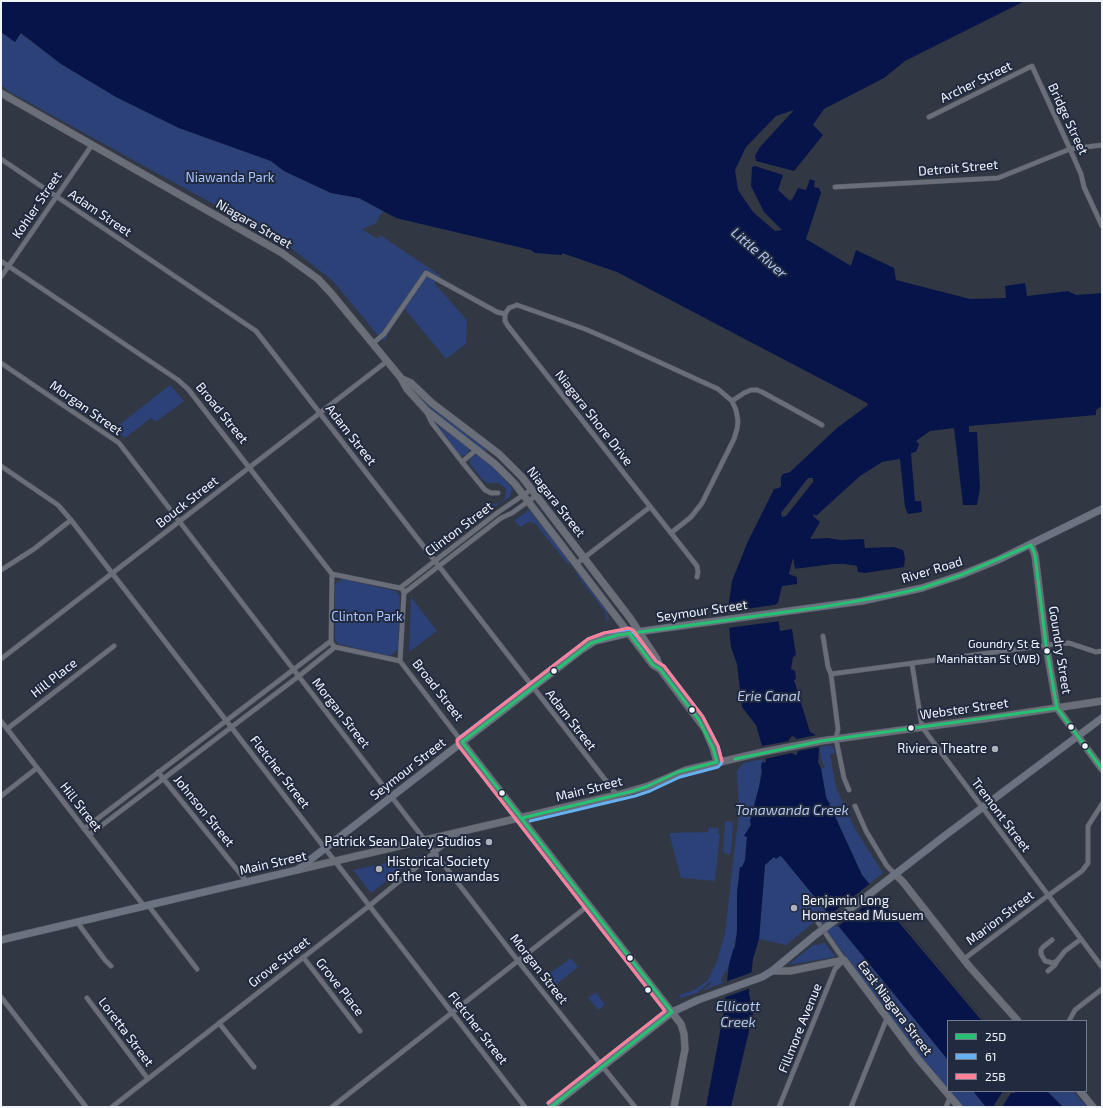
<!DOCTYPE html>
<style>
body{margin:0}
#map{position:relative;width:1103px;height:1108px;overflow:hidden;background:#313743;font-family:"Exo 2",sans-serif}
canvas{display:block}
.frame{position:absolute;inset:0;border:2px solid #f0f4fd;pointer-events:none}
.legend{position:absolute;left:947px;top:1020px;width:140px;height:72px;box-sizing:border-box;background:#212a3f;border:1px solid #747b8b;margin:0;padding:5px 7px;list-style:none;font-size:12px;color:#f0f4fd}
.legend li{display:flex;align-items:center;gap:8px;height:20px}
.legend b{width:20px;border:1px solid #747b8b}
</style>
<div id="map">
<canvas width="1103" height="1108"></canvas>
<div class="frame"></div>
<ul class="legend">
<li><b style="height:5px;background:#26c172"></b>25D</li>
<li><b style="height:5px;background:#66b1f2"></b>61</li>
<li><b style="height:5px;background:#ff8098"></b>25B</li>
</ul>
</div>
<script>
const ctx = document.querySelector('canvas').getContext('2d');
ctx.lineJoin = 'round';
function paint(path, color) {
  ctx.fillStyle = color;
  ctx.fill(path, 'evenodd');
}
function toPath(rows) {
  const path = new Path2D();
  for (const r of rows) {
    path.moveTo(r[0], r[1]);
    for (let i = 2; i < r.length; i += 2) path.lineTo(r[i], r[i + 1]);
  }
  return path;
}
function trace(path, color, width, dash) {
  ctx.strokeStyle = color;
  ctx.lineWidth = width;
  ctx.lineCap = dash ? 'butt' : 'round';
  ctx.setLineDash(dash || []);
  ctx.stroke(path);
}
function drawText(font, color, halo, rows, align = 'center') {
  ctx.font = font + ' "Exo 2",sans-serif';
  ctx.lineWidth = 4;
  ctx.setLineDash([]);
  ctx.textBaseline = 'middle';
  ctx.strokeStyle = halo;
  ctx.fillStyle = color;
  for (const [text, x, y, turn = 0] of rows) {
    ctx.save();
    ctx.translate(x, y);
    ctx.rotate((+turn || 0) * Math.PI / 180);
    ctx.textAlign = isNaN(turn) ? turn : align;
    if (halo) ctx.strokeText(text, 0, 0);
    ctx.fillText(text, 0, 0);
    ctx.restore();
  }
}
paint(toPath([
 [1,32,15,42,20,33,61,64,116,97,179,128,271,161,284,171,331,193,359,198,383,211,375,224,362,229,378,239,380,235,441,276,434,283,467,320,466,344,446,359,404,308,384,341,376,333,333,281,286,244,8,91,1,85],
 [170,385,184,401,156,422,151,418,125,438,114,429],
 [423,400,429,405,487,449,486,451,480,448,441,418,422,401],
 [436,424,470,449,466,455,462,456,459,454],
 [475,455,479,456,495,469,513,489,513,490,511,491,510,497,494,507,491,504,499,503,504,500,505,498,506,489,499,483,487,483,483,480,470,464,470,459],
 [529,510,569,561,569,566,535,523,528,522,521,527,516,523,515,520],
 [575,572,579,574,607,611,609,619,605,622,606,617,605,612],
 [343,579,396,591,400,597,398,650,390,656,338,644,335,639,335,584],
 [411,597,437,631,409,652],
 [829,745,833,747,835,753,830,754,836,787,855,829,883,873,869,884,862,875,833,812,834,811,832,811,829,804,831,803,829,803,826,797,821,768,825,768,821,758,820,747],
 [763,759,759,787,750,821,751,824,744,836,747,836,745,860,742,867,740,867,737,893,737,931,731,962,721,979,723,983,701,991,711,984,710,982,697,993,681,998,679,995,694,990,708,980,717,961,725,933,735,845,739,814,737,771,740,767,744,763],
 [730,821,733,823,731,852,728,855,724,853,723,851,725,822],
 [709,827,719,829,718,833,720,834,715,881,681,878,669,833,708,832],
 [419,856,371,893,353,870],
 [780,856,782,857,948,1060,948,1091,927,1066,818,919,786,945,759,939,765,865,774,857],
 [824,942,835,956,834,957,788,965,813,945,816,944,818,946],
 [571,958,578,967,554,986,546,976],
 [596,992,605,1005,598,1010,588,998],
 [948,1091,973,1091,986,1107,963,1107],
 [1047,1091,1073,1091,1087,1107,1063,1107]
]), '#2b4177');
paint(toPath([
 [1,1,1025,1,905,61,884,78,824,109,813,125,823,135,794,171,756,161,755,156,760,147,794,110,776,116,746,147,735,170,738,190,753,212,775,231,782,230,764,212,751,186,752,167,755,166,783,175,778,190,790,201,793,198,798,188,806,190,810,179,815,181,814,187,819,188,821,193,806,239,851,266,856,250,894,268,896,280,970,299,1006,298,1005,286,1025,283,1027,296,1068,291,1076,295,1102,293,1102,406,1096,410,1096,415,969,426,969,432,977,432,980,488,977,505,963,505,954,428,930,431,916,441,919,444,916,452,911,453,915,501,921,501,922,512,908,514,905,507,900,459,882,462,860,476,816,516,814,514,813,516,820,522,810,539,828,538,840,540,863,539,864,540,865,548,894,547,903,550,905,558,904,567,865,573,858,572,857,566,845,564,834,564,795,569,793,559,789,574,797,577,797,584,782,586,778,603,776,604,780,631,792,629,796,655,793,657,791,669,795,671,796,679,794,680,810,732,816,735,819,749,818,762,821,768,826,797,829,803,831,803,829,804,832,810,834,810,835,811,833,812,862,875,985,1021,948,1021,948,1060,782,857,780,856,776,859,774,857,765,865,759,939,753,959,749,993,753,1014,731,1107,706,1107,723,1016,729,964,733,950,735,947,737,931,737,893,740,867,742,867,745,860,747,837,744,836,751,825,750,821,759,787,762,771,761,767,762,762,765,763,766,760,756,725,742,707,737,664,731,647,730,639,728,609,732,581,748,541,774,489,779,488,781,486,781,477,783,474,790,472,837,428,868,405,867,403,617,272,562,253,562,255,535,253,531,250,396,218,359,198,331,193,284,171,271,161,179,128,116,97,61,64,21,33,15,42,1,32],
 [792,736,796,738,798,751,796,755,792,753,789,740],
 [973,1091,1047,1091,1063,1107,986,1107]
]), '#07144a');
paint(toPath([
 [808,478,813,478,813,482,786,516,782,517,781,513],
 [793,558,795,569,834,564,857,566,857,568,833,565,795,571,793,567,791,573,797,575,797,577,789,574],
 [780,604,778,605,781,621,727,628,726,612],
 [817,735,820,747,798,751,796,755,792,753,765,759,762,746,789,741,792,736,796,739],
 [871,883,880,894,837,927,828,916],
 [882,899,985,1021,982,1021,880,900],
 [753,972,751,988,723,998,725,982],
 [1003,1091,1015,1091,1015,1093,1011,1093,1002,1107,993,1107]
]), '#313743');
const street = toPath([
 [929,117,1032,66,1070,149,1081,174,1084,187,1102,226],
 [1,159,256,331,617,795],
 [835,187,998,178,1070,149,1102,145],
 [1,261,178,380,188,389,332,574],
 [1,277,92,145],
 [517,305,585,329,613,341,718,389,732,401,736,410,738,421,737,429,734,439,702,503,691,517,671,533,508,326,505,321,505,314,509,308,517,305],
 [372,344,384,334,426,273,497,312,505,314],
 [1,363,119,443,518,961,635,1107],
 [732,401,744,393,751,390,757,390,762,392,822,425],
 [427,413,432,423,462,462],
 [477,449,462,462,485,490,491,493,498,493],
 [1,466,58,505,71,520,525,1107],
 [671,533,697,566,698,572,697,577],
 [576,564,650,507],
 [1,570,34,549,71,520],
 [332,574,400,588,403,590,404,593,400,661],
 [332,574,331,641,332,644,335,647,400,661],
 [400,588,497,513,532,489],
 [404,593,501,518,512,513,537,495],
 [823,636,828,667,831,674,838,729,836,739,844,778,849,790],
 [1,659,386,362],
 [400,661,462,742],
 [912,664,922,727,1102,967],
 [831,674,1056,644,1069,643,1096,652,1102,651],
 [1,721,144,906],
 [7,729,114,646],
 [158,772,247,882],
 [1,796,37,768],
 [855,806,866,831,887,866,895,874],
 [84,829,331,641],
 [89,835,299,676,335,647],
 [148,905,197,969],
 [77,922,105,960,111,966],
 [1052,940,1043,947,1041,950,1041,954,1045,961,1053,963,1057,961,1065,951,1081,939],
 [303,957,360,1031],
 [964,959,1042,900,1082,871,1088,863,1088,826,1102,804],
 [1048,971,1055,965,1057,961],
 [1,997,86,1107],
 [87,998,148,1079],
 [1069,1021,1075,1010,1102,989],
 [219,1023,254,1067],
 [112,1107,369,906,457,834],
 [332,1107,589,905],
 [779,1107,835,969,844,960,817,921],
 [851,1107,887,1018],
 [946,1107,950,1098]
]);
const secondary = toPath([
 [1,93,282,253,318,279,331,293,401,378,407,389,427,411,495,464,515,484,653,665,660,669],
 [402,379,411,383,432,403,499,454,522,477,630,618,647,644,657,659,660,669,705,729,713,748,717,762],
 [1031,545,1035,555,1046,645,1057,708,1102,769],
 [462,742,681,1024,684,1034,685,1049,674,1107],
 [297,870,617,795,648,786,686,770,763,752,821,741,990,718,1102,701],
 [895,874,903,882,969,966,1018,1021],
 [772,971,790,971,844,960,918,1059,959,1107],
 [1080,1091,1093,1107]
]);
const primary = toPath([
 [854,906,947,834,1102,718],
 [1,940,297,870,581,650,595,641,629,633,862,601,922,588,961,575,998,560,1102,509],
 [551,1107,672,1012,698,1000,762,977,772,971,814,936]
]);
trace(street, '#4e525b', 5.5);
trace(secondary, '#4e525b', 8);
trace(primary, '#4e525b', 8);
trace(street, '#6a6e79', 4.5);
trace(secondary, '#6a6e79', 7);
trace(primary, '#6b7280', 7);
const primaryBridge = toPath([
 [814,936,854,906]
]);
trace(primaryBridge, '#4e525b', 8, []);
trace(primaryBridge, '#6b7280', 7);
trace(toPath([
 [735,759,821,741,1057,708],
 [522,818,633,791,648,786,678,772,717,762,713,748,699,720,660,669,653,665,629,633],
 [551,1107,672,1012,462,742,591,643,618,635,822,607,892,595,922,588,961,575,1031,545,1035,555,1046,645,1057,708,1102,769]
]), '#26c172', 3);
trace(toPath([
 [530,821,635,796,650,791,680,777,718,767,721,764,722,761,718,746,703,717,664,666,656,661,631,629,604,633,588,639,459,738,457,741,458,745,665,1011,548,1103]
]), '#66b1f2', 3);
trace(toPath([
 [548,1103,665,1011,458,745,457,740,588,639,604,633,629,628,633,630,656,661,664,666,703,717,718,746,722,761]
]), '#ff8098', 3);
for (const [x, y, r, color] of [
 [1047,651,3.5,"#f0f4fd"],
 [554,671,3.5,"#f0f4fd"],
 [692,710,3.5,"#f0f4fd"],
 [1071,727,3.5,"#f0f4fd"],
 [911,728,3.5,"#f0f4fd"],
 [1085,746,3.5,"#f0f4fd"],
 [995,749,4,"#adb2bc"],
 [502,793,3.5,"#f0f4fd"],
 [489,842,4,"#adb2bc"],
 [379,869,4,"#adb2bc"],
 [794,908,4,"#adb2bc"],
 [630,958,3.5,"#f0f4fd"],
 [648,990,3.5,"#f0f4fd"]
]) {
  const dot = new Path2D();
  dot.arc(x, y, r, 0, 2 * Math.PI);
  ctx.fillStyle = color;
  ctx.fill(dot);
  trace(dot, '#212a3f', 1.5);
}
drawText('12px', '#f0f4fd', '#212a3f', [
 ["Goundry St &",1040,644],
 ["Manhattan St (WB)",1040,659]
], 'right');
drawText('13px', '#f0f4fd', '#212a3f', [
 ["Archer Street",976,82,-26],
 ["Bridge Street",1068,119,65],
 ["Detroit Street",958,168,-5],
 ["Kohler Street",37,205,-56],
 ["Adam Street",100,213,34],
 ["Niagara Street",254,224,30],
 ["Morgan Street",86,408,35],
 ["Broad Street",222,413,51],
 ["Niagara Shore Drive",594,418,52],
 ["Adam Street",351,435,52],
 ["Bouck Street",187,502,-38],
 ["Niagara Street",556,502,52],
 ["Clinton Street",459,529,-37],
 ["River Road",932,570,-17],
 ["Seymour Street",702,611,-8],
 ["Goundry Street",1060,650,81],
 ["Hill Place",54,678,-38],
 ["Broad Street",438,690,52],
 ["Webster Street",964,709,-8],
 ["Morgan Street",341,713,52],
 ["Adam Street",571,720,52],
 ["Seymour Street",408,769,-38],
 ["Fletcher Street",280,772,52],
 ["Main Street",589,789,-14],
 ["Hill Street",81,807,52],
 ["Johnson Street",204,811,51],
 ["Tremont Street",1001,815,53],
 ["Main Street",273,863,-13],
 ["Marion Street",1000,918,-37],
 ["Grove Street",279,962,-38],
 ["Morgan Street",539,969,52],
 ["Grove Place",340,987,52],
 ["East Niagara Street",895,1008,53],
 ["Fletcher Street",478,1028,52],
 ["Fillmore Avenue",800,1028,-68],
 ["Loretta Street",126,1032,53]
]);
drawText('13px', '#abc5fd', '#212a3f', [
 ["Niawanda Park",230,178],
 ["Clinton Park",367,617]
]);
drawText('13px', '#f0f4fd', '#212a3f', [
 ["Riviera Theatre",987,749],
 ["Patrick Sean Daley Studios",481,842],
 ["Historical Society",387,862,"left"],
 ["of the Tonawandas",387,877,"left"],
 ["Benjamin Long",802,901,"left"],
 ["Homestead Musuem",802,916,"left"]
], 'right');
drawText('italic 14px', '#b6c8ed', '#212a3f', [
 ["Little River",759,253,41],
 ["Erie Canal",769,696],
 ["Tonawanda Creek",792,810],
 ["Ellicott",738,1006],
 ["Creek",738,1022]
]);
</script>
